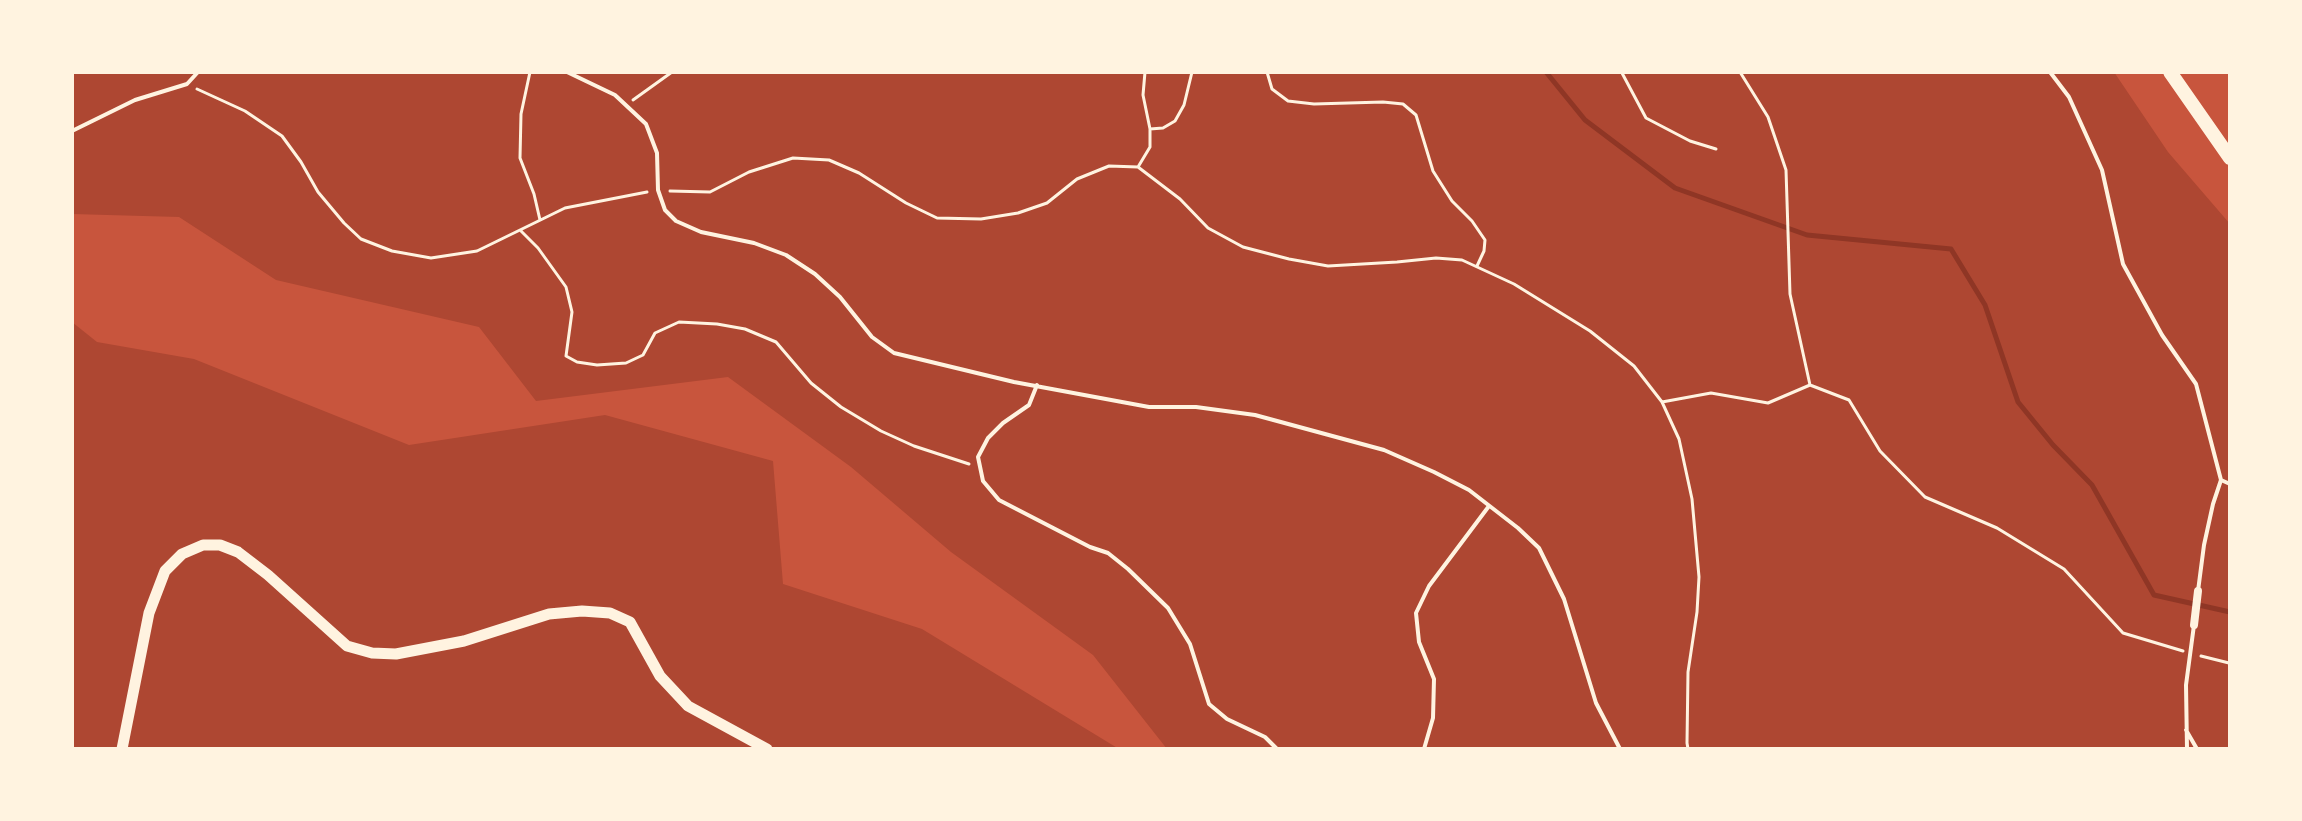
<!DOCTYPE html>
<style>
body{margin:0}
#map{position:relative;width:2302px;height:821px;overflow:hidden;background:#c8553d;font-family:Merriweather,serif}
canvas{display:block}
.frame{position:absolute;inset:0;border:74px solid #fff3e0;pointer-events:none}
</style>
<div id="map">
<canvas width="2302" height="821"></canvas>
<div class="frame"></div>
</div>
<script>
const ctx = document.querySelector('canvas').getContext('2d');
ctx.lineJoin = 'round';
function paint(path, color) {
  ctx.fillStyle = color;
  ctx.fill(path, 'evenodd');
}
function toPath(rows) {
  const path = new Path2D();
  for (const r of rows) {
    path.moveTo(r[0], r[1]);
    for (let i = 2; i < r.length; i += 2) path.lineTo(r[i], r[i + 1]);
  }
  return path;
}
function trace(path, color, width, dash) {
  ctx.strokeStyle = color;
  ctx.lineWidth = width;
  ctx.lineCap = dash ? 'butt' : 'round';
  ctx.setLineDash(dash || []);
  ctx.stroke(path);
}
paint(toPath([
 [72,72,2114,72,2168,152,2230,224,2230,749,1167,749,1093,655,951,552,851,467,728,377,536,401,479,327,276,280,179,217,72,214],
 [72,322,97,342,194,359,409,445,605,415,773,461,783,584,922,629,1119,749,72,749]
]), '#ae4732');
trace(toPath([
 [1546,72,1585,120,1675,188,1807,235,1951,249,1985,305,2018,402,2053,445,2092,485,2154,595,2230,612]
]), '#8f3625', 5);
trace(toPath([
 [530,72,521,114,520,158,534,194,540,220],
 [1267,72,1272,89,1288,101,1314,104,1383,102,1403,104,1416,115,1433,171,1452,201,1472,221,1485,240,1484,251,1477,266],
 [1624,72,1622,73,1646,118,1690,141,1716,149],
 [197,89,245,111,282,136,301,162,318,192,344,223,361,239,392,251,431,258,477,251,565,208,647,192],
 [633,100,672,72],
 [1150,129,1163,128,1175,121,1184,105,1192,72],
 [1138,167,1150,147,1150,129,1143,95,1145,72],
 [670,191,710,192,749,172,793,158,829,160,859,173,906,203,937,218,981,219,1018,213,1047,203,1077,179,1109,166,1138,167,1180,199,1208,228,1243,247,1289,259,1328,266,1397,262,1436,258,1462,260,1514,284,1590,331,1634,366,1662,402,1679,439,1692,499,1699,577,1697,612,1688,672,1687,743,1688,749],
 [521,231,538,248,566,287,572,312,566,356,577,362,597,365,626,363,643,355,655,333,679,322,717,324,745,329,776,342,811,383,841,407,881,431,914,446,969,464],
 [1810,385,1849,400,1880,451,1925,497,1997,528,2064,569,2123,633,2183,651],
 [1662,402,1711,393,1768,403,1810,385,1790,294,1786,170,1768,117,1740,72],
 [2201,656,2229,663,2230,665]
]), '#fff3e0', 3);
trace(toPath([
 [567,72,615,95,646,124,657,153,658,190,665,210,676,221,701,232,754,243,786,255,815,274,840,297,872,337,894,353,1014,382,1149,407,1196,407,1255,415,1384,450,1434,472,1469,490,1518,528,1539,548,1564,599,1596,703,1620,749],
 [2050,72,2069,97,2102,170,2123,264,2162,335,2196,384,2221,480,2213,504,2204,545,2198,591],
 [72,131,135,100,187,84,198,72],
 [1037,385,1029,405,1003,423,988,438,978,457,983,481,999,500,1090,547,1108,553,1128,569,1168,608,1190,644,1209,704,1227,719,1265,737,1277,749],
 [2221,480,2230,484],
 [2186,730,2197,749],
 [1424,749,1433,718,1434,679,1419,642,1416,613,1429,586,1489,506],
 [2187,749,2186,685,2194,625]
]), '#fff3e0', 4);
trace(toPath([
 [2194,625,2198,591]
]), '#fff3e0', 8);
trace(toPath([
 [122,749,149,613,165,571,182,554,203,545,220,545,238,552,268,575,347,646,372,653,396,654,464,641,549,614,582,611,610,613,630,622,660,676,688,706,767,749]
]), '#fff3e0', 11);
trace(toPath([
 [2170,72,2230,158]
]), '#fff3e0', 14);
</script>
